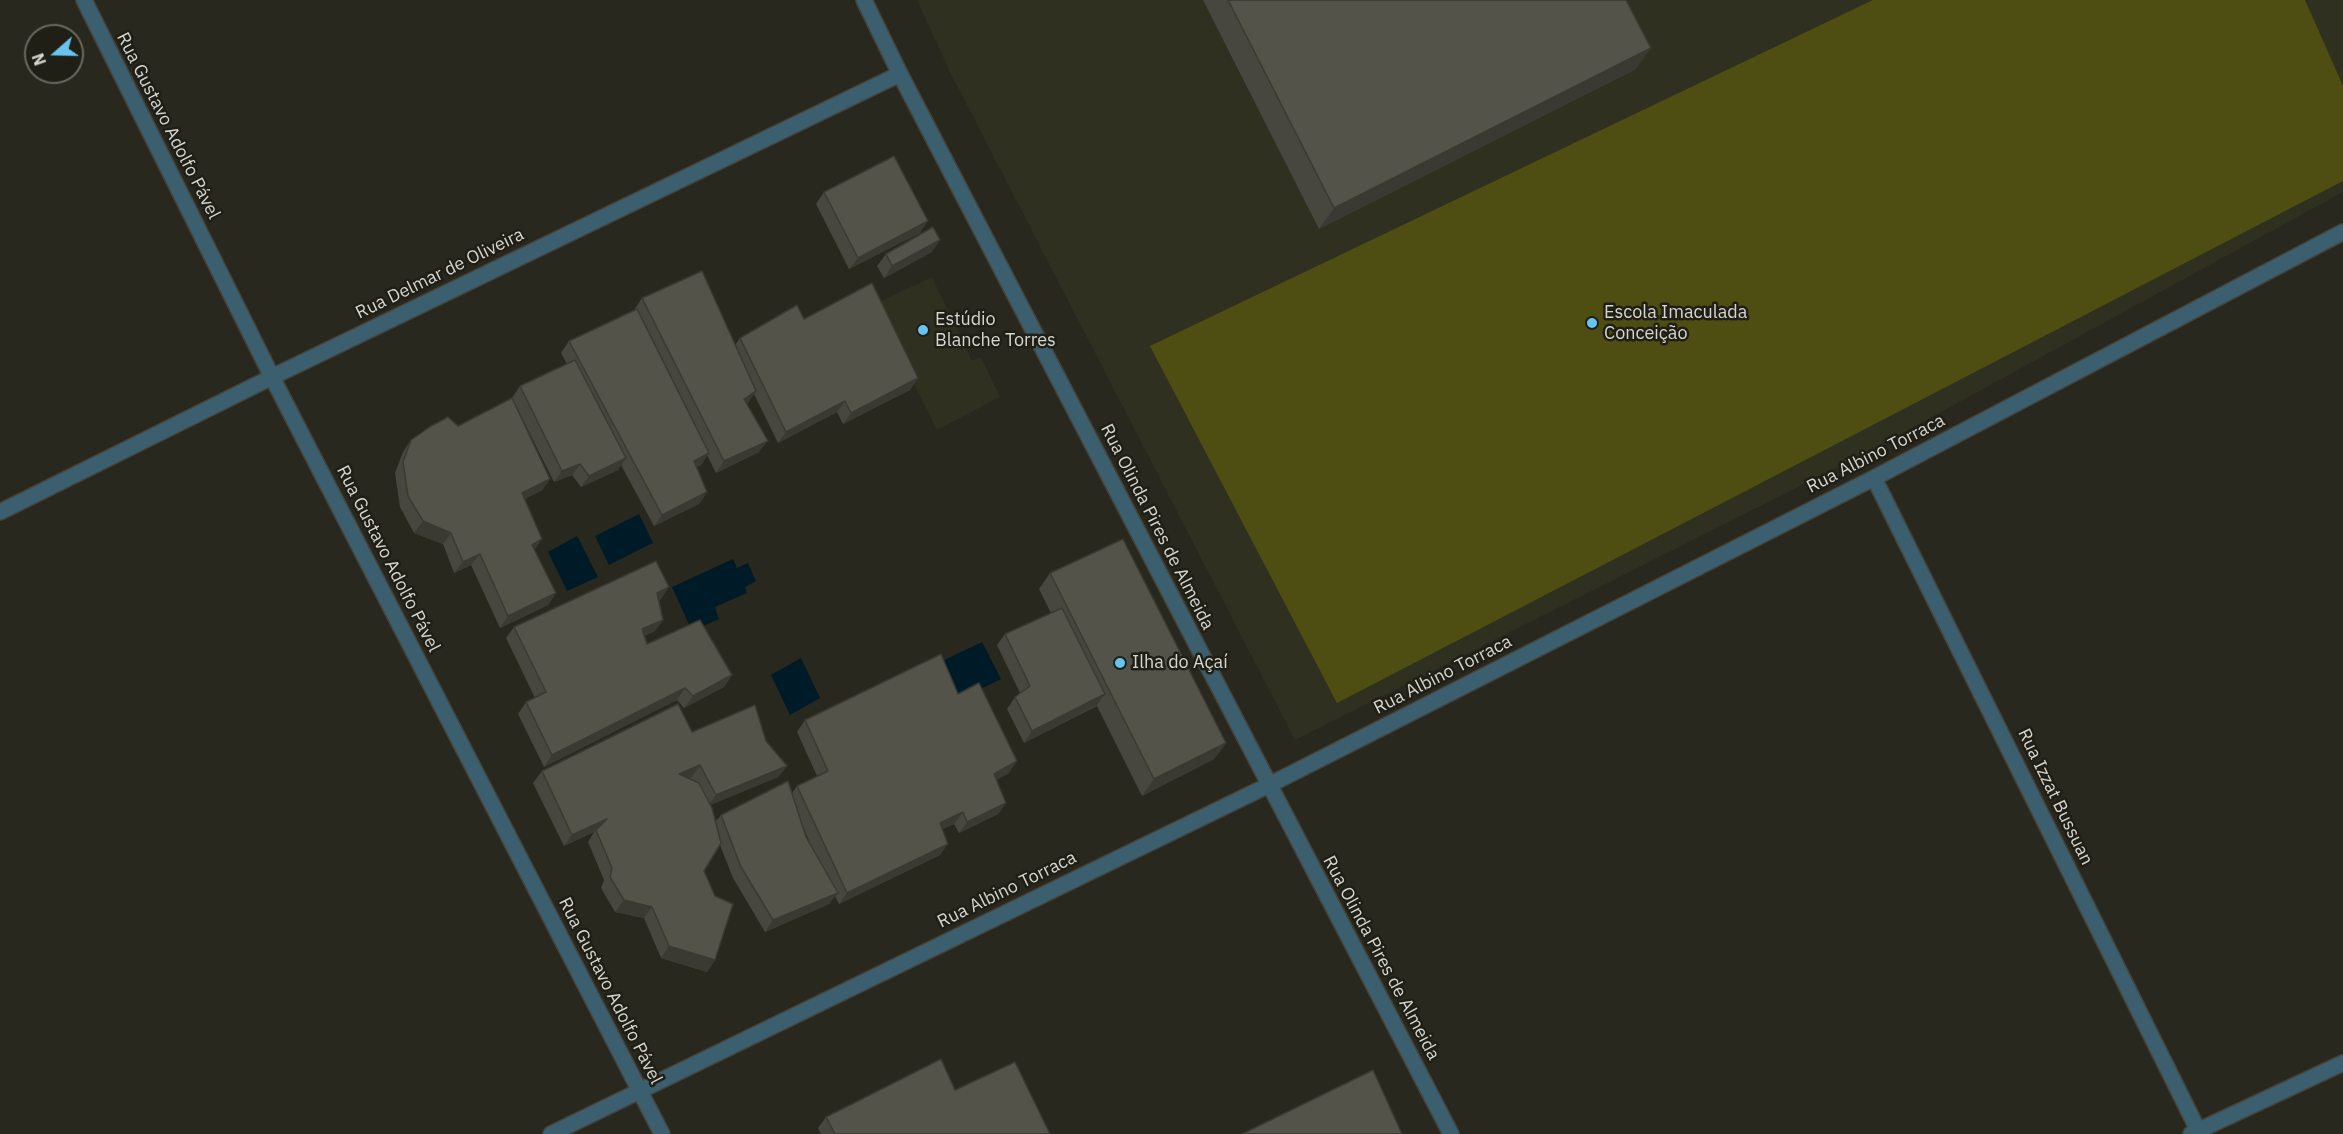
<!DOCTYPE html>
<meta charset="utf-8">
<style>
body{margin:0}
#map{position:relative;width:2343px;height:1134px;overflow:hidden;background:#28281f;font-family:"IBM Plex Sans",sans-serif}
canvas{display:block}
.north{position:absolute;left:24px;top:24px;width:60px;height:60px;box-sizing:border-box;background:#1f1f16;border:2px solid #686860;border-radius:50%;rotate:250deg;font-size:16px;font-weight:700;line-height:24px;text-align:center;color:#d6d6d0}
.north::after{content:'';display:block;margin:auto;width:21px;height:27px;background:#67c4ef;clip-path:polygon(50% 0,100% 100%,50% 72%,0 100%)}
</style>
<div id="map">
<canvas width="2343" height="1134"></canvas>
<div class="north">N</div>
</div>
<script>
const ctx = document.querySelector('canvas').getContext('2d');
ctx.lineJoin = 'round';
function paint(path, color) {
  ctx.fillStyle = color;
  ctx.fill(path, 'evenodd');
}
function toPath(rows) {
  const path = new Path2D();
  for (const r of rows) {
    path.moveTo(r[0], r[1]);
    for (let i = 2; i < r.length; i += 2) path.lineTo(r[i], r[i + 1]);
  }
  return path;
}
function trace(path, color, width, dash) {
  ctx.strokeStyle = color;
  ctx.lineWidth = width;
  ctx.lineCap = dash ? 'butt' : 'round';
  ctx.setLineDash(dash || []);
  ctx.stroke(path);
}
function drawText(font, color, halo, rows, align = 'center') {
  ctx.font = font + ' "IBM Plex Sans",sans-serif';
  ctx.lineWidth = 5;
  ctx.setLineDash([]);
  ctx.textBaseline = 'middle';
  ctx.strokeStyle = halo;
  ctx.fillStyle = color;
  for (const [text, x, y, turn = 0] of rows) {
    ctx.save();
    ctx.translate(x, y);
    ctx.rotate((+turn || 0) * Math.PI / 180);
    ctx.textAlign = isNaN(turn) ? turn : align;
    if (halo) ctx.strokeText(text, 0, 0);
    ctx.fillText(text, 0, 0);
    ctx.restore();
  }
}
paint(toPath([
 [917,0,2343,0,2343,192,1864,454,1295,740,950,72],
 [932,277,972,361,981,357,1000,397,937,430,875,304]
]), '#303021');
paint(toPath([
 [1873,0,2305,0,2343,86,2343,181,1337,703,1150,346]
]), '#4f4e12');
paint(toPath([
 [639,514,653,543,609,565,595,536],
 [577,536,598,577,567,591,548,552],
 [733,559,737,568,748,563,756,581,745,587,747,593,715,607,719,619,692,631,672,587],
 [982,642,1001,679,958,700,940,662],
 [801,658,820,698,790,715,771,675]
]), '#001b28');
const minor = toPath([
 [84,0,272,377,662,1134],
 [864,0,900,74,1451,1134],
 [1874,478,2200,1134],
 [0,512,272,377,900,74],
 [551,1134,1269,785,1874,478,2343,232],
 [2191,1134,2343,1063]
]);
trace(minor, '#44443b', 18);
trace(minor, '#3c5f70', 15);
paint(toPath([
 [1203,0,1626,0,1636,69,1319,229],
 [824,192,920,233,849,269,816,204],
 [932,252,884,278,877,266,886,254],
 [642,298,735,345,740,338,804,319,918,378,910,390,843,424,837,412,778,443,754,394,747,403,759,452,716,473,707,455,701,465,696,467,707,492,699,504,654,526,621,465,618,470,581,487,572,475,554,482,513,400,550,479,542,490,525,499,542,539,534,550,556,593,548,605,500,628,471,565,454,573,443,544,414,533,400,507,395,473,403,452,411,440,458,426,512,398,520,386,567,364,561,353,569,341,634,310],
 [1050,573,1226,743,1214,759,1142,796,1097,706,1024,743,1007,709,1015,697,1020,693,997,645,1005,634,1051,613,1039,589],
 [661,599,659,600,663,620,655,631,644,636,647,644,732,675,724,687,684,708,677,700,544,767,518,714,526,702,535,698,506,638,514,627],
 [958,694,1009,773,996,780,1006,803,998,814,959,833,954,824,943,829,940,855,839,904,835,896,829,904,765,932,733,878,720,845,704,871,715,960,707,972,661,958,644,918,615,912,601,888,604,880,588,842,594,832,564,846,533,783,542,771,692,732,766,741,787,766,778,777,710,805,715,822,721,815,792,793,797,786,817,776,797,732,805,720],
 [803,827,814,852,806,837],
 [955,1090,1050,1134,821,1134,818,1128,826,1117]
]), '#47473f');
paint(toPath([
 [1651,48,1636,69,1319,229,1334,208],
 [928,221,920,233,849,269,858,258],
 [940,240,932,252,884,278,892,266],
 [918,378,910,390,843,424,851,413],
 [756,391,748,403,736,411,744,399],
 [845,401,837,412,778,443,786,432],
 [768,441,759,452,716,473,724,461],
 [709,453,701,465,685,473,694,461],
 [626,458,618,470,581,487,589,476],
 [580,464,572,475,554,482,562,471],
 [550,479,542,490,514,505,522,493],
 [707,492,699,504,654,526,662,515],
 [423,521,451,533,443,544,414,533],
 [542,539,533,551,532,545],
 [480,554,471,565,454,573,463,562],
 [669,587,661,599,649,604,657,593],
 [556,593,548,605,500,628,508,616],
 [663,620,655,631,634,641,642,629],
 [732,675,724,687,684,708,693,696],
 [685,688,677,700,544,767,552,755],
 [1105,694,1097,705,1024,743,1032,731],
 [1226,743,1214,759,1142,796,1154,779],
 [1017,761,1009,773,986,786,994,774],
 [700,765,692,777,671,785,679,774],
 [787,766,778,777,708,806,716,795],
 [1006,803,998,814,959,833,967,822],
 [963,812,954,824,932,834,940,823],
 [607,819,594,832,564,846,572,835],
 [948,844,940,855,839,904,847,893],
 [838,893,829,904,765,932,773,920],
 [624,900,652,907,644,918,615,912],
 [669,946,715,960,707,972,661,958]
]), '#3a3a33');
const building = toPath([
 [1228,0,1626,0,1651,48,1334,208,1228,0],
 [894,156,928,221,858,258,824,192,894,156],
 [933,227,940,240,892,266,886,254,933,227],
 [702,271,756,391,744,399,768,441,724,461,642,298,702,271],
 [872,283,918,378,851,413,845,401,786,432,740,338,797,305,804,319,872,283],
 [637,309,709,453,694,461,707,492,662,515,569,341,637,309],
 [575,360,626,458,589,476,580,464,562,471,520,386,575,360],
 [512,398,550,479,522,493,542,539,532,545,556,593,508,616,480,554,463,562,451,533,423,521,408,496,403,462,411,440,431,426,448,417,458,426,512,398],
 [1123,539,1226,743,1154,779,1050,573,1123,539],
 [656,561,669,587,657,593,663,620,642,629,647,644,700,620,732,675,693,696,685,688,552,755,526,702,546,692,514,627,656,561],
 [1062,608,1105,694,1032,731,1015,697,1030,686,1005,634,1062,608],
 [941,654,958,694,979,683,1017,761,994,774,1006,803,967,822,963,812,940,823,948,844,847,893,797,786,828,771,805,720,941,654],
 [678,704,692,732,755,705,766,741,787,766,716,795,700,765,679,774,699,783,712,808,721,843,704,871,715,896,733,904,715,960,669,946,652,907,624,900,610,877,612,868,596,830,607,819,572,835,542,771,678,704],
 [788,781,806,837,838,893,773,920,741,867,721,815,788,781],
 [941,1059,955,1090,1015,1062,1050,1134,835,1134,826,1117,941,1059],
 [1373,1070,1402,1134,1242,1134,1373,1070]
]);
paint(building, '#535349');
trace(building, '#3a3a33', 1.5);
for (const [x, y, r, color] of [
 [1592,323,6,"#67c4ef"],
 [923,330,6,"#67c4ef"],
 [1120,663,6,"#67c4ef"]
]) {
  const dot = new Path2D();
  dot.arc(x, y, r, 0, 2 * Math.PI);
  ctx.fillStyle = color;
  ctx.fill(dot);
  trace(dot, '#1f1f16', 2);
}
drawText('18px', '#d6d6d0', '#1f1f16', [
 ["Rua Gustavo Adolfo Pável",168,126,63],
 ["Rua Delmar de Oliveira",440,274,-26],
 ["Rua Albino Torraca",1876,454,-27],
 ["Rua Olinda Pires de Almeida",1157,527,63],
 ["Rua Gustavo Adolfo Pável",388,559,63],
 ["Rua Albino Torraca",1443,675,-27],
 ["Rua Izzat Bussuan",2055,797,64],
 ["Rua Albino Torraca",1007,890,-26],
 ["Rua Olinda Pires de Almeida",1381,958,62],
 ["Rua Gustavo Adolfo Pável",610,991,63]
]);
drawText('18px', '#d6d6d0', '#1f1f16', [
 ["Escola Imaculada",1604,313],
 ["Conceição",1604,334],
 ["Estúdio",935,320],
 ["Blanche Torres",935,341],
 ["Ilha do Açaí",1132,663]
], 'left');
</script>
